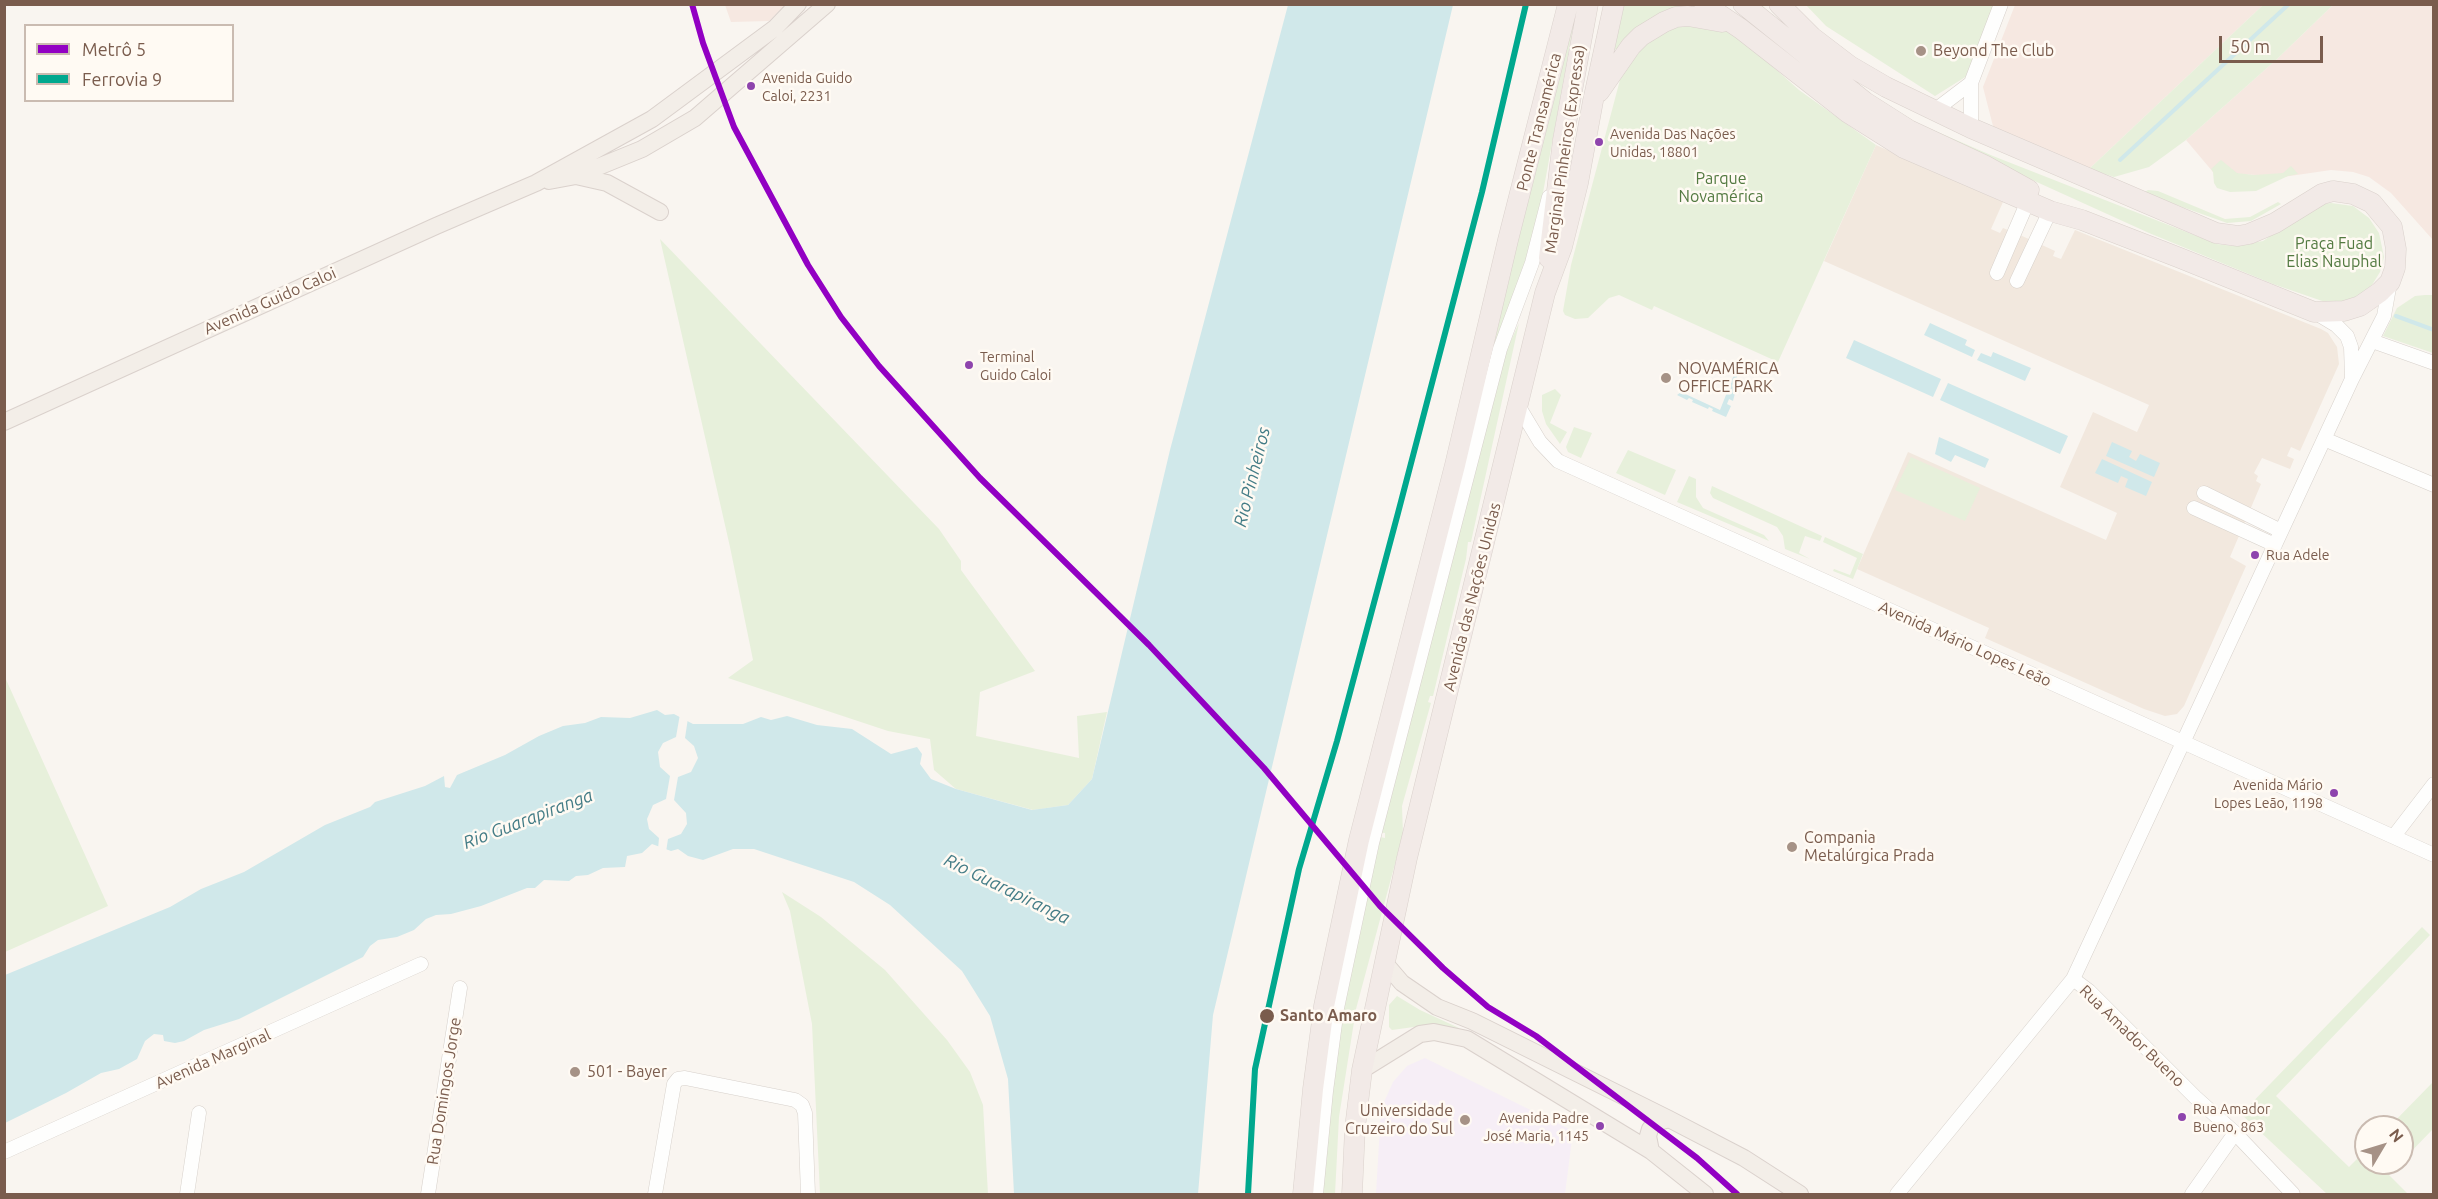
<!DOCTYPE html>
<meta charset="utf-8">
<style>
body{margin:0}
#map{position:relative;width:2438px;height:1199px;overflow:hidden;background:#f9f5f0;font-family:Ubuntu,sans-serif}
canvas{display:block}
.frame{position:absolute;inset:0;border:6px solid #7a5c4d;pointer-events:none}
.legend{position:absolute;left:24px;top:24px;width:210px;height:78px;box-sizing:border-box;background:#fffaf3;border:2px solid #cabbb1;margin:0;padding:8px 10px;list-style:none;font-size:18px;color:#7a5c4d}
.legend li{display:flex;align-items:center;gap:12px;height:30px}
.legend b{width:30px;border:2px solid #cabbb1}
.north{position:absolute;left:2354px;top:1115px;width:60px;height:60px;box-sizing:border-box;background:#fffaf3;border:2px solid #cabbb1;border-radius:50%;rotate:52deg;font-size:16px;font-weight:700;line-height:24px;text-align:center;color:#7a5c4d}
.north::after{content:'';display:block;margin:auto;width:21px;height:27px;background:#a69286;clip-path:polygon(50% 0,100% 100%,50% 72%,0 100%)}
.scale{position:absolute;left:2219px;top:36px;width:104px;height:27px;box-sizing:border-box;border:3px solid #7a5c4d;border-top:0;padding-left:8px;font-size:18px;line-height:21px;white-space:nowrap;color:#7a5c4d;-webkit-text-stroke:4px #fffaf3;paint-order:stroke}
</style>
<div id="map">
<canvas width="2438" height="1199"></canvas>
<div class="frame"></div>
<ul class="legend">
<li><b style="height:8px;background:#9200c3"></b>Metrô 5</li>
<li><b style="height:8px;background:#00a88e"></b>Ferrovia 9</li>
</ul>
<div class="north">N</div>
<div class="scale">50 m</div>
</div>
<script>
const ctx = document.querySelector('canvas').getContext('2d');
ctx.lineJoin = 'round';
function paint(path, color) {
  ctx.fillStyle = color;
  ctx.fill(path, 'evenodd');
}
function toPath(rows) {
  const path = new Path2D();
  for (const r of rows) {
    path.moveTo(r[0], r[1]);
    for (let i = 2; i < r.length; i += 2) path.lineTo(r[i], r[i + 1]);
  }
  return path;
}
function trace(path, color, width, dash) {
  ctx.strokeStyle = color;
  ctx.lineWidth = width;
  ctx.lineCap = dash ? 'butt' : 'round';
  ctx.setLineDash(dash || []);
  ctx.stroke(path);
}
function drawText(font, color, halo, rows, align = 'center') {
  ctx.font = font + ' Ubuntu,sans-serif';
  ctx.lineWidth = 5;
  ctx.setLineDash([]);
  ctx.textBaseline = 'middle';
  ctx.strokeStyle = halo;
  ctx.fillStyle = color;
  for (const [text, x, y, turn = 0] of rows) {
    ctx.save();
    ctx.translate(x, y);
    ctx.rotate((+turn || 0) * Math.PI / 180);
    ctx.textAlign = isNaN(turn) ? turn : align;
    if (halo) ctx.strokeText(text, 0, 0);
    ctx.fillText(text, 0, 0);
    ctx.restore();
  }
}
paint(toPath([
 [1876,145,2003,202,1991,229,2000,233,2003,228,2020,235,2055,251,2053,256,2061,259,2075,230,2321,329,2328,333,2337,347,2339,364,2300,451,2291,447,2287,456,2294,459,2290,469,2262,458,2254,473,2258,476,2256,481,2261,484,2230,557,2246,566,2184,706,2177,714,2165,716,2144,709,1985,638,1989,628,1857,569,1908,452,2106,540,2117,513,2060,487,2093,412,2137,432,2149,405,1824,261]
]), '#f2e8de');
paint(toPath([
 [725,5,785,5,769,21,731,22],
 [2015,5,2263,5,2089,169,1994,130,1983,87],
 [2333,5,2433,5,2433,240,2391,193,2369,177,2353,172,2331,170,2283,177,2213,172,2186,140,2276,60]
]), '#f6e8e1');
paint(toPath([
 [1425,1058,1573,1131,1565,1194,1376,1194,1381,1109,1393,1082,1407,1066]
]), '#f6eef6');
paint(toPath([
 [1686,4,1691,7,1617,50,1614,49,1624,5],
 [1577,5,1535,237,1487,367,1485,363],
 [1752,5,1762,5,1784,28,1865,91,1917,123,1993,156,2217,244,2233,246,2263,241,2308,210,2322,204,2331,203,2353,206,2369,218,2379,233,2384,257,2380,272,2372,285,2357,298,2342,303,2328,303,2273,284,2149,233,1953,144,1863,94],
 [1806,5,1995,5,1967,76,1935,96,1826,26],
 [2263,5,2333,5,2276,60,2186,140,2149,167,2114,177,2089,169],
 [1695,23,1727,30,1743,40,1799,90,1876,145,1778,362,1654,306,1652,310,1619,295,1609,298,1588,318,1575,319,1565,315,1563,311,1571,265,1621,76,1647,42,1679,25],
 [2221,160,2237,173,2254,175,2283,173,2291,166,2298,174,2288,176,2256,191,2230,192,2217,188,2214,183,2213,172,2211,169],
 [2148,190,2158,191,2225,219,2250,217,2278,202,2281,204,2251,221,2227,223,2146,194,2145,192],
 [660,239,939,529,961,561,961,570,1035,671,980,692,976,736,1079,758,1077,716,1107,712,1092,779,1068,805,1033,810,956,789,934,770,930,739,888,731,728,678,753,660,730,547],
 [2425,295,2433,295,2433,353,2383,336,2397,308,2415,296],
 [1519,323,1471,542,1468,542,1466,559,1433,696,1430,696,1428,702,1431,703,1402,806,1403,834,1356,1009,1339,1117,1335,1194,1318,1194,1327,1091,1375,836,1385,838,1385,833,1376,832,1485,411,1508,347],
 [1555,389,1561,395,1550,423,1567,432,1560,444,1546,424,1542,411,1542,395],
 [1574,427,1592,433,1581,458,1568,452,1566,447],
 [1628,450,1676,470,1665,495,1616,473],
 [1911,457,1980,488,1965,521,1895,490],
 [1689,476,1696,479,1696,497,1703,508,1764,535,1769,541,1677,502],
 [1712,486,1822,536,1820,541,1805,536,1799,553,1810,559,1785,549,1783,536,1777,527,1713,498,1710,493],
 [1825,537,1863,554,1853,579,1833,571,1834,569,1850,575,1857,558,1823,542],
 [4,675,108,906,5,952,4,952],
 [782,892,821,917,885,970,947,1040,970,1072,983,1105,988,1194,820,1194,812,1024,790,911],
 [2422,927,2430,935,2276,1096,2349,1167,2366,1150,2366,1163,2400,1163,2389,1175,2408,1194,2327,1194,2241,1114],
 [1397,996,1420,1010,1459,1028,1421,1026,1392,1030,1389,1027,1389,1005],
 [2433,1082,2433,1129,2402,1161,2402,1127,2389,1127]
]), '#e7f0db');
paint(toPath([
 [1288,5,1453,5,1213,1015,1198,1194,1014,1194,1008,1079,990,1016,962,971,890,905,854,882,754,849,733,849,703,860,688,856,678,849,671,851,652,844,642,853,627,856,625,867,603,868,588,875,576,876,569,881,544,880,535,888,527,888,481,906,451,914,436,915,426,919,414,930,397,937,378,940,370,946,363,957,239,1019,204,1030,184,1041,175,1043,164,1041,163,1035,154,1034,145,1041,137,1059,119,1069,101,1073,66,1093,5,1123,5,975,170,907,201,889,244,872,325,825,370,807,375,802,425,786,444,776,445,787,450,788,457,775,505,755,539,736,563,726,585,723,601,717,630,718,657,710,665,715,674,714,693,724,743,724,761,717,771,720,787,716,817,725,852,729,891,754,917,747,922,754,920,764,931,779,956,789,1032,810,1068,805,1092,779,1170,450],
 [1930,323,1967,340,1965,345,1975,350,1972,357,1924,335],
 [1854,340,1941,379,1933,397,1846,358],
 [1993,352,2031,368,2025,381,1977,360,1981,353,1991,357],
 [1737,367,1737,383,1734,382,1732,386,1736,389,1733,401,1729,399,1727,404,1731,406,1726,417,1712,411,1713,409,1709,407,1708,409,1692,402,1693,400,1689,398,1687,400,1677,395,1681,392,1720,410],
 [1948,383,2068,436,2060,454,1940,400],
 [1939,437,1989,459,1985,468,1955,455,1951,462,1935,454],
 [2112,442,2132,451,2129,457,2136,461,2140,454,2160,463,2154,477,2106,456],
 [2102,459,2152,482,2146,496,2125,487,2128,479,2121,476,2118,483,2095,473]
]), '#d0e8ea');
paint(toPath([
 [680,714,688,718,685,738,694,746,698,758,691,772,678,777,674,800,686,813,687,824,681,834,668,839,666,852,658,849,659,838,649,829,647,819,653,805,666,799,670,776,660,767,658,752,663,743,676,737]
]), '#f9f5f0');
trace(toPath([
 [2120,160,2289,4],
 [2396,316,2434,330]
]), '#d0e8ea', 4);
const minor = toPath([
 [1934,111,1971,83],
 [1971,128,1971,83,2001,4],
 [1997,273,2028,201],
 [2017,281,2050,211],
 [2316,313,2336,325,2347,336,2351,347,2352,377],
 [2372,341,2434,363],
 [1519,407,1540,442,1558,461,2434,855],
 [2324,439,2434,485],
 [2204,493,2281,531],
 [2194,508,2275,545],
 [2394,836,2434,784],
 [2073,979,2089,991,2195,1097,2235,1133,2293,1194],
 [4,1152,421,964],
 [187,1194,199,1113],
 [428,1194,460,988],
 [655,1194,674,1084,678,1079,685,1078,795,1100,802,1105,805,1113,808,1194],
 [1316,1194,1326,1091,1337,1008,1372,843,1500,349,1532,263,1549,197],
 [1897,1194,2073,979,2352,379,2384,316,2390,282],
 [2192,1194,2235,1133]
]);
const major = toPath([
 [576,176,607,183,660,212],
 [549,181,576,176,642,149,695,118,827,4],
 [4,422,436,226,536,183,652,119,775,28,798,4],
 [1384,962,1402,983,1437,1007,1472,1021,1669,1119,1744,1158,1800,1194],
 [1362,1070,1420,1034,1434,1032,1467,1039,1651,1151,1705,1194],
 [1651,1151,1648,1136,1650,1129,1655,1123,1669,1119]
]);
const highway = toPath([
 [1704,4,1741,29,1847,112,1904,148,2050,211,2082,220,2180,258,2314,312,2344,311,2360,306,2380,292,2390,282,2395,268,2396,249,2392,227,2372,203,2353,194,2333,191,2322,194,2275,223,2249,234,2238,236,2216,233,1971,128,1886,87,1850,66,1812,37,1779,4],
 [1743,4,1865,102,1909,130,1984,165,2029,190],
 [1599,92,1631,46,1641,36,1664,22,1676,17,1688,16,1722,22],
 [1549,258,1563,140,1588,4],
 [1303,1194,1313,1089,1324,1006,1359,840,1455,465,1508,240,1568,4],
 [1352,1194,1355,1128,1362,1070,1407,858,1545,293,1562,247,1578,183,1593,101,1614,4]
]);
trace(minor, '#d7d1cb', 15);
trace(major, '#dad1cc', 18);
trace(highway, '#dad1cc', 21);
trace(minor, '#fefefd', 14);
trace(major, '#f3eee8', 16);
trace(highway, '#f2eae7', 20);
trace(toPath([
 [1248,1194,1255,1069,1299,869,1337,741,1398,513,1482,192,1526,4]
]), '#00a88e', 6);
trace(toPath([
 [692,4,703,43,734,127,808,265,841,317,879,366,980,478,1149,645,1264,768,1380,906,1443,968,1488,1007,1536,1036,1697,1158,1737,1194]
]), '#9200c3', 6);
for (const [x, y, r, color] of [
 [1921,51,6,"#a69286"],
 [751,86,5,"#8e44ad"],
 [1599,142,5,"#8e44ad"],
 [969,365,5,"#8e44ad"],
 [1666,378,6,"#a69286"],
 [2255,555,5,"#8e44ad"],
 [2334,793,5,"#8e44ad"],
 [1792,847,6,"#a69286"],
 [1267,1016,8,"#7a5c4d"],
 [575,1072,6,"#a69286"],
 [2182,1117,5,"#8e44ad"],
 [1465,1120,6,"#a69286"],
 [1600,1126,5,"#8e44ad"]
]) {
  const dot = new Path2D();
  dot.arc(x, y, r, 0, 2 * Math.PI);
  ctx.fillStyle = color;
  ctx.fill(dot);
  trace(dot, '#fffaf3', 2);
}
drawText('14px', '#7a5c4d', '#fffaf3', [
 ["Avenida Guido",762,78],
 ["Caloi, 2231",762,96],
 ["Avenida Das Nações",1610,134],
 ["Unidas, 18801",1610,152],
 ["Terminal",980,357],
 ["Guido Caloi",980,375],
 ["Rua Adele",2266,555],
 ["Avenida Mário",2323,785,"right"],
 ["Lopes Leão, 1198",2323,803,"right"],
 ["Rua Amador",2193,1109],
 ["Bueno, 863",2193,1127],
 ["Avenida Padre",1589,1118,"right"],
 ["José Maria, 1145",1589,1136,"right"]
], 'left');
drawText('16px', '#7a5c4d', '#fffaf3', [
 ["Beyond The Club",1933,51],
 ["NOVAMÉRICA",1678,369],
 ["OFFICE PARK",1678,387],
 ["Compania",1804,838],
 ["Metalúrgica Prada",1804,856],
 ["501 - Bayer",587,1072],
 ["Universidade",1453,1111,"right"],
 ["Cruzeiro do Sul",1453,1129,"right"]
], 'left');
drawText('16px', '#7a5c4d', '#fffaf3', [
 ["Ponte Transamérica",1539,122,-76],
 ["Marginal Pinheiros (Expressa)",1565,149,-82],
 ["Avenida Guido Caloi",270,301,-24],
 ["Avenida das Nações Unidas",1472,597,-76],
 ["Avenida Mário Lopes Leão",1965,644,24],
 ["Rua Amador Bueno",2132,1036,44],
 ["Avenida Marginal",213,1059,-24],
 ["Rua Domingos Jorge",444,1091,-81]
]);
drawText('16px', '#537a41', '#fffaf3', [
 ["Parque",1721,179],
 ["Novamérica",1721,197],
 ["Praça Fuad",2334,244],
 ["Elias Nauphal",2334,262]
]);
drawText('bold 16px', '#7a5c4d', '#fffaf3', [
 ["Santo Amaro",1280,1016]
], 'left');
drawText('italic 18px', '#437c86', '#fffaf3', [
 ["Rio Pinheiros",1252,477,-76],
 ["Rio Guarapiranga",528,819,-21],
 ["Rio Guarapiranga",1007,889,26]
]);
</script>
